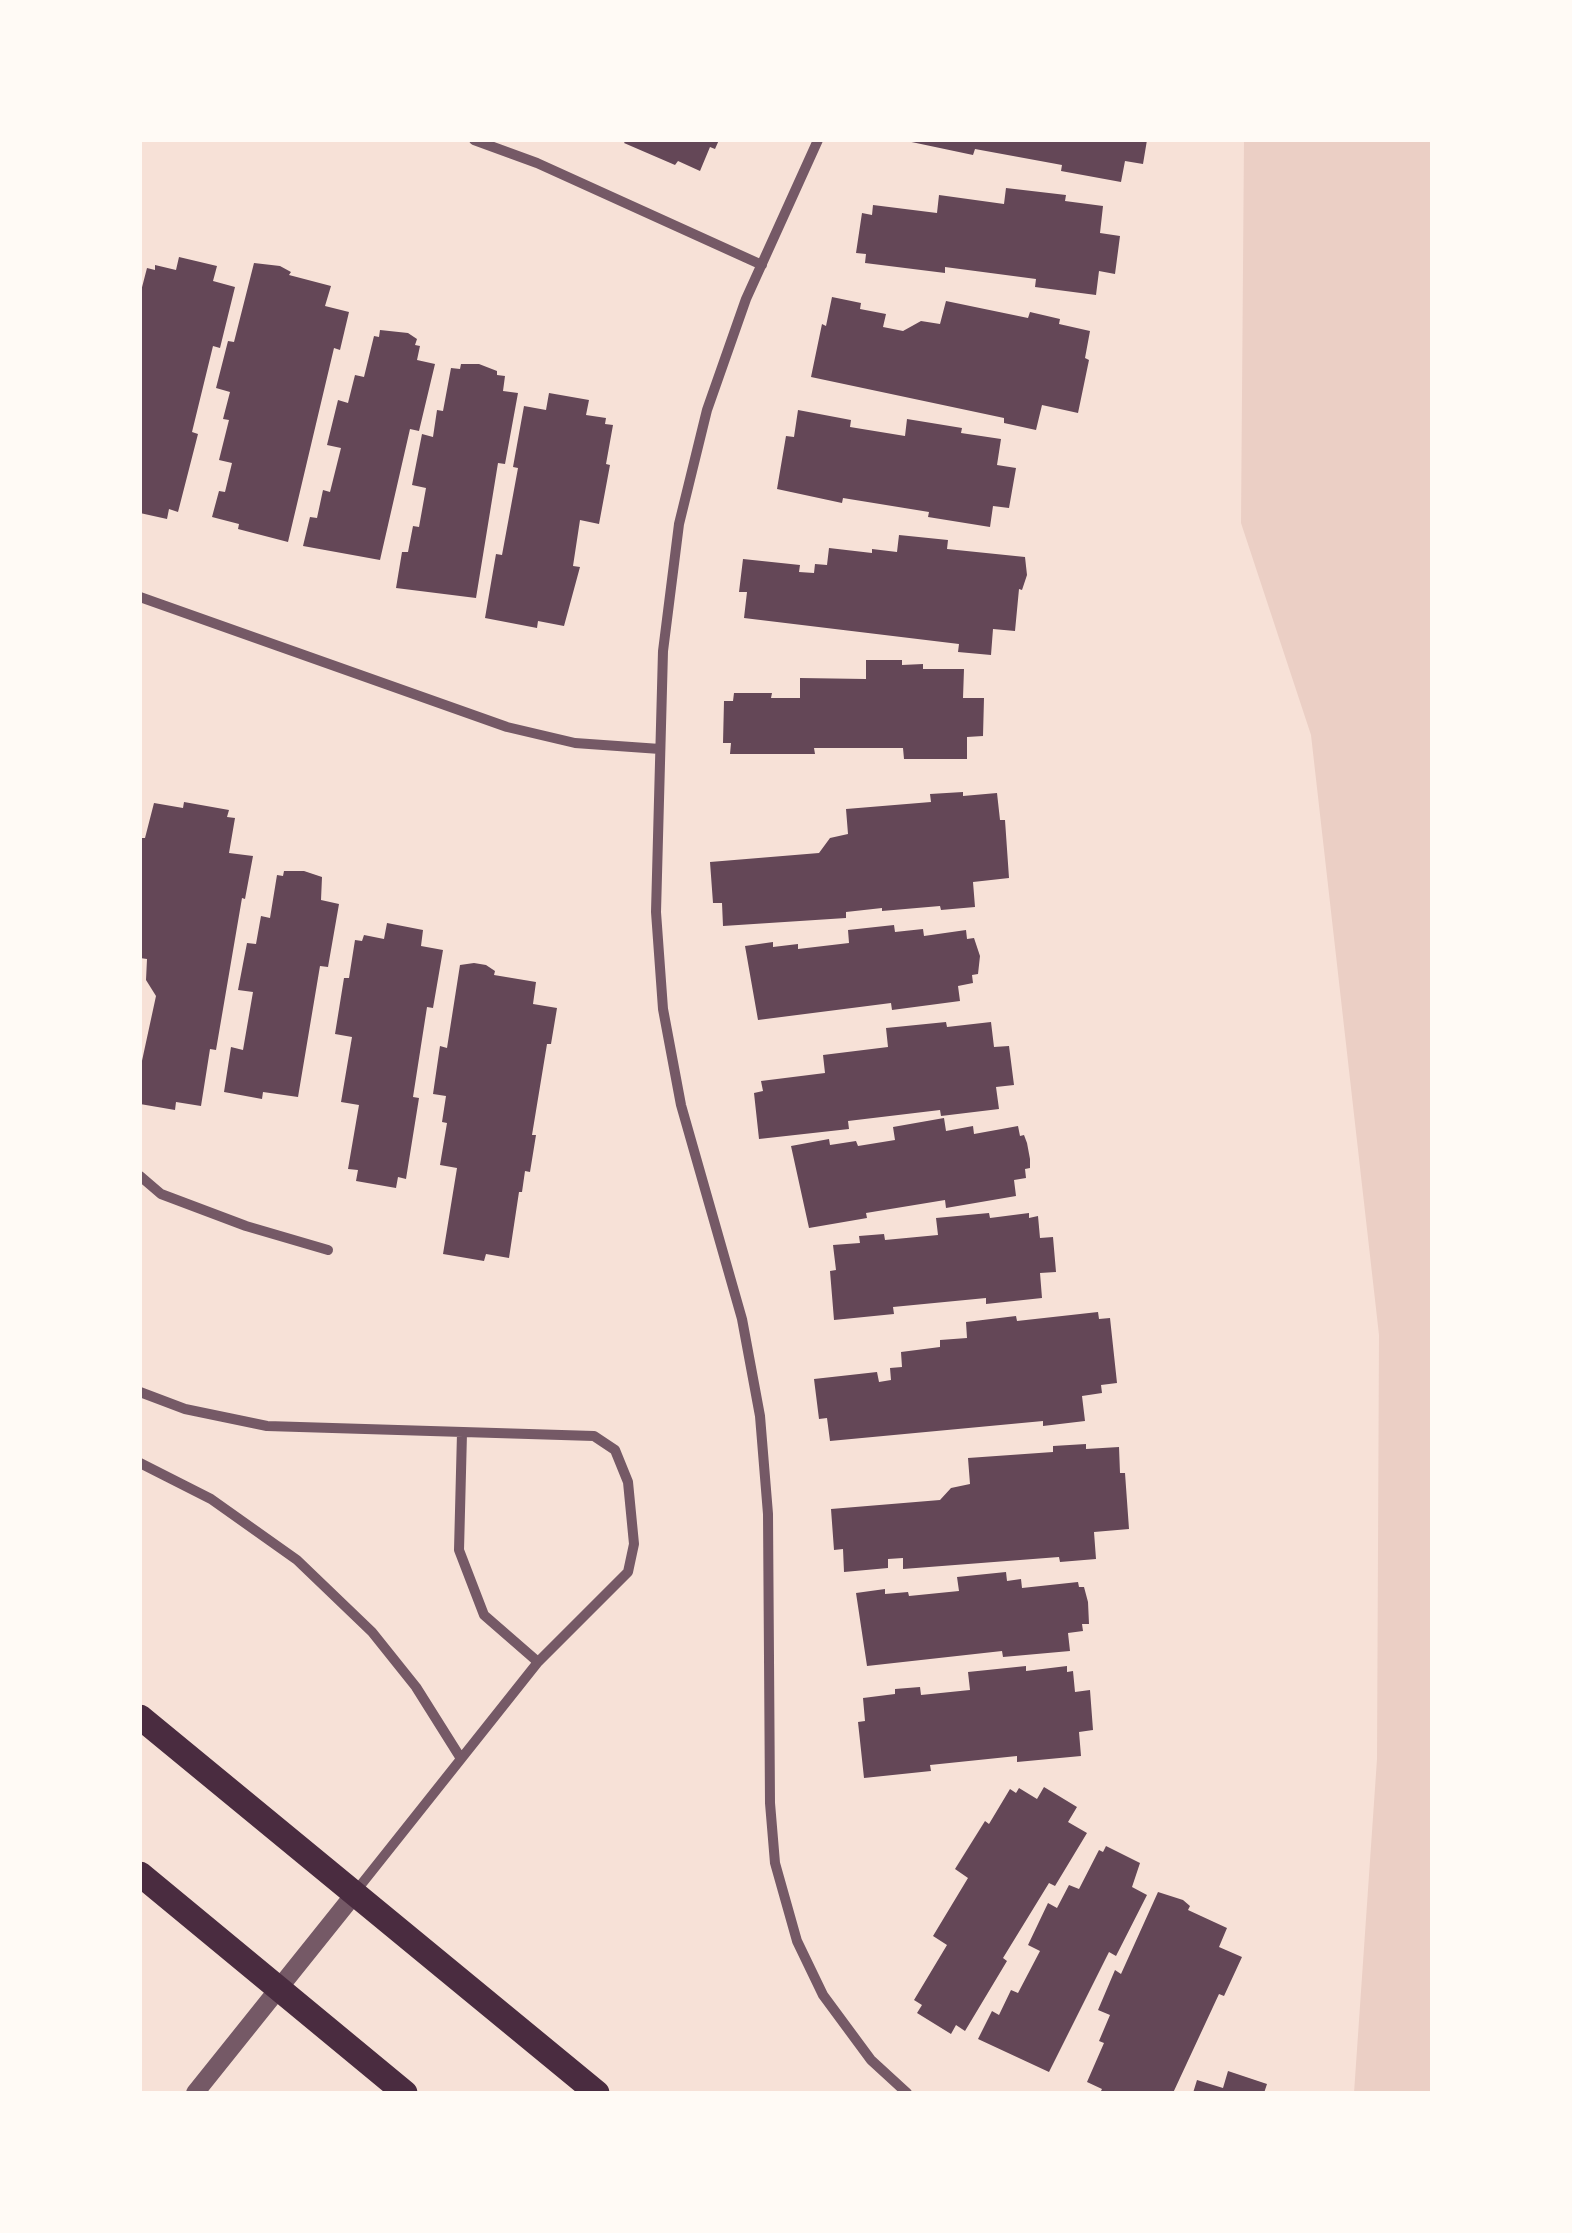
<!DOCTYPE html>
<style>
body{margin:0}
#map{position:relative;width:1572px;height:2233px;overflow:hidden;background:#f7e1d7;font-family:Rubik,sans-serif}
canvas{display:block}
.frame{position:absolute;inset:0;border:142px solid #fffaf5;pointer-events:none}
</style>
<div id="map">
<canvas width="1572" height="2233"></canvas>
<div class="frame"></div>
</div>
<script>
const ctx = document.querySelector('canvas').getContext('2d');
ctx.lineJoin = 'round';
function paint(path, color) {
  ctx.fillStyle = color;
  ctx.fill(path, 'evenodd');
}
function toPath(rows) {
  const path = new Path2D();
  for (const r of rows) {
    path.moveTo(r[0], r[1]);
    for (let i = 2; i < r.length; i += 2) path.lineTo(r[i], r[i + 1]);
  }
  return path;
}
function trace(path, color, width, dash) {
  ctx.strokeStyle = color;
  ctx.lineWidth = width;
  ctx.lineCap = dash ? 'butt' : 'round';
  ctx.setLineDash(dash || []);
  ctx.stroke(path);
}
paint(toPath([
 [1244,140,1432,140,1432,2093,1354,2093,1377,1759,1379,1335,1311,735,1241,523]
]), '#ebcfc5');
paint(toPath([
 [626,140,719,140,715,149,710,147,700,171,678,161,675,165,624,143],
 [902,140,1147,140,1143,164,1125,161,1121,182,1061,171,1062,165,975,149,973,155],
 [1006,188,1066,195,1065,201,1103,206,1100,233,1120,236,1115,274,1099,271,1096,295,1035,287,1036,279,945,267,945,273,865,263,866,254,856,253,862,213,872,215,873,205,937,213,939,195,1004,204],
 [179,257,217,266,213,281,235,287,220,348,213,346,192,432,198,434,178,512,169,509,167,519,140,513,140,295,147,268,155,270,155,265,176,270],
 [254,263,280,266,291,272,289,275,331,286,325,306,349,312,340,350,334,348,288,542,238,529,239,524,212,517,219,491,225,492,232,463,219,460,229,420,223,419,230,392,216,388,228,341,234,342],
 [832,297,861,303,860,309,886,314,883,327,903,331,921,321,940,324,946,301,1028,318,1030,312,1060,319,1059,324,1090,331,1085,358,1089,360,1078,413,1042,405,1036,430,1004,423,1004,418,811,377,822,324,826,326],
 [380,330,408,333,417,339,415,345,420,346,417,360,435,364,419,431,410,429,380,560,303,546,310,517,317,518,323,490,330,492,341,448,327,445,338,400,348,403,355,375,364,377,374,336,379,337],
 [461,364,479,364,497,371,497,375,505,376,503,391,518,393,505,464,498,463,476,598,396,588,402,552,408,552,413,526,419,527,426,488,412,485,422,434,433,437,437,410,443,411,451,368,460,369],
 [549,393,589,400,586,415,606,418,605,424,613,425,606,464,610,465,599,524,580,520,573,566,580,567,564,626,538,621,537,628,485,618,496,554,502,555,518,468,513,467,524,406,546,410],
 [798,410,851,420,850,427,905,436,907,419,962,428,961,433,1001,439,997,465,1016,468,1009,508,993,506,990,527,928,517,929,512,843,498,842,503,777,489,786,436,794,437],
 [899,535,948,540,947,549,1025,557,1027,575,1022,590,1019,589,1015,631,993,629,991,655,958,652,959,644,744,618,747,592,739,592,743,559,800,565,799,572,814,573,815,564,827,565,829,548,872,553,872,549,897,552],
 [866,660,902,660,902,665,923,664,923,669,964,669,963,698,984,698,983,736,967,737,967,759,904,759,903,748,814,748,815,754,730,754,731,743,723,743,724,701,733,701,734,693,772,693,771,698,800,698,800,678,866,679],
 [963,792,963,796,997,793,1000,820,1005,820,1009,878,973,882,975,907,941,910,940,906,882,911,882,908,846,912,846,918,723,926,722,903,713,903,710,862,819,853,830,838,848,834,846,809,931,802,930,794],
 [184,802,229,810,227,817,235,818,229,853,253,856,245,899,242,898,216,1050,210,1049,201,1106,176,1102,175,1110,140,1104,140,1070,156,996,146,980,147,959,140,958,140,841,141,838,145,838,154,803,183,808],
 [284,871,304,871,322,877,321,900,339,904,328,967,320,966,298,1097,263,1092,262,1099,224,1092,231,1047,243,1050,253,992,238,990,247,943,256,944,261,916,270,918,277,875,283,876],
 [387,923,423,930,421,946,443,950,433,1008,427,1007,413,1097,419,1098,406,1179,398,1177,396,1188,356,1181,358,1170,348,1169,359,1105,341,1102,352,1037,335,1034,344,978,349,978,355,940,362,941,364,935,384,939],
 [894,925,895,932,923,929,924,936,966,930,967,939,974,938,980,956,978,974,972,975,973,983,958,986,960,1001,892,1010,891,1003,758,1020,745,946,773,942,773,947,798,944,798,949,849,943,848,930],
 [474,963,486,965,495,971,494,975,536,982,533,1004,557,1008,551,1044,547,1044,532,1135,536,1135,530,1172,525,1171,522,1192,519,1192,509,1258,486,1254,484,1261,443,1254,457,1168,440,1165,447,1123,442,1122,446,1096,433,1094,440,1046,447,1048,460,965],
 [946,1022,947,1027,991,1022,994,1047,1009,1046,1014,1085,996,1087,999,1109,941,1116,940,1110,848,1121,849,1129,759,1139,754,1093,763,1091,761,1081,825,1073,823,1055,888,1047,886,1028],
 [944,1118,946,1131,973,1126,974,1134,1018,1126,1020,1136,1024,1135,1027,1143,1030,1159,1030,1168,1025,1169,1026,1178,1014,1180,1016,1196,946,1208,945,1200,866,1213,867,1218,809,1228,791,1146,829,1139,830,1145,856,1141,858,1146,895,1140,893,1127],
 [989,1213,990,1218,1029,1213,1029,1218,1038,1216,1040,1238,1053,1237,1056,1272,1040,1273,1042,1298,986,1304,986,1298,893,1307,894,1314,834,1320,830,1271,836,1270,833,1245,860,1243,859,1236,884,1234,885,1240,938,1235,936,1218],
 [1098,1312,1099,1319,1110,1318,1117,1383,1101,1385,1102,1393,1082,1396,1085,1421,1043,1426,1043,1421,830,1441,827,1418,819,1419,814,1379,877,1372,879,1382,891,1380,890,1368,902,1367,901,1352,940,1347,940,1340,967,1338,966,1322,1016,1316,1017,1321],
 [1086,1444,1086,1449,1119,1447,1120,1473,1125,1473,1129,1529,1094,1532,1096,1559,1060,1562,1059,1557,903,1569,903,1558,888,1559,888,1568,844,1572,843,1549,834,1550,831,1509,940,1500,951,1488,970,1484,968,1458,1053,1452,1053,1446],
 [1006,1572,1007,1581,1021,1579,1022,1588,1078,1582,1079,1587,1084,1587,1088,1602,1089,1624,1082,1624,1083,1631,1068,1633,1070,1651,1003,1657,1002,1651,867,1666,856,1593,885,1589,885,1594,908,1592,909,1596,959,1591,957,1577],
 [1026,1666,1026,1671,1067,1666,1067,1672,1073,1671,1075,1692,1090,1690,1093,1730,1079,1732,1081,1756,1017,1762,1017,1756,930,1765,931,1771,864,1778,858,1722,865,1721,863,1698,895,1694,895,1689,920,1687,921,1695,970,1690,968,1672],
 [1044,1787,1077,1807,1068,1822,1087,1833,1055,1886,1049,1883,1003,1958,1007,1961,965,2031,956,2025,951,2034,917,2013,922,2005,914,2000,947,1945,933,1936,968,1878,955,1869,985,1821,989,1824,1010,1789,1016,1793,1019,1788,1037,1799],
 [1106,1846,1140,1863,1132,1887,1147,1895,1116,1956,1109,1952,1049,2072,978,2039,992,2011,999,2015,1011,1990,1018,1993,1040,1951,1028,1945,1048,1903,1057,1908,1069,1885,1079,1889,1099,1850,1103,1852],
 [1158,1892,1183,1900,1190,1906,1188,1910,1227,1928,1219,1947,1242,1957,1224,1996,1219,1994,1173,2093,1100,2093,1102,2089,1087,2082,1104,2043,1099,2041,1110,2015,1098,2010,1115,1970,1121,1974],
 [1228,2071,1267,2084,1264,2093,1193,2093,1197,2080,1223,2088]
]), '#644757');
trace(toPath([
 [474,140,537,163,762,265],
 [818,140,746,299,707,410,679,524,663,651,656,912,663,1009,681,1105,742,1319,760,1416,768,1514,770,1803,775,1863,797,1941,823,1995,871,2060,907,2093],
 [140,597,507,727,575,743,660,749],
 [140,1176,161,1194,246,1226,328,1250],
 [140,1392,185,1409,267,1426,594,1436,615,1450,628,1482,634,1544,628,1572,538,1662,484,1615,459,1550,462,1433],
 [140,1463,211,1499,297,1560,372,1632,416,1687,460,1757],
 [356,1891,538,1662]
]), '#755966', 10);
trace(toPath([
 [195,2093,356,1892]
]), '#755966', 18);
trace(toPath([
 [140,1717,597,2093],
 [140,1874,405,2093]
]), '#4a2c40', 25);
</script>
